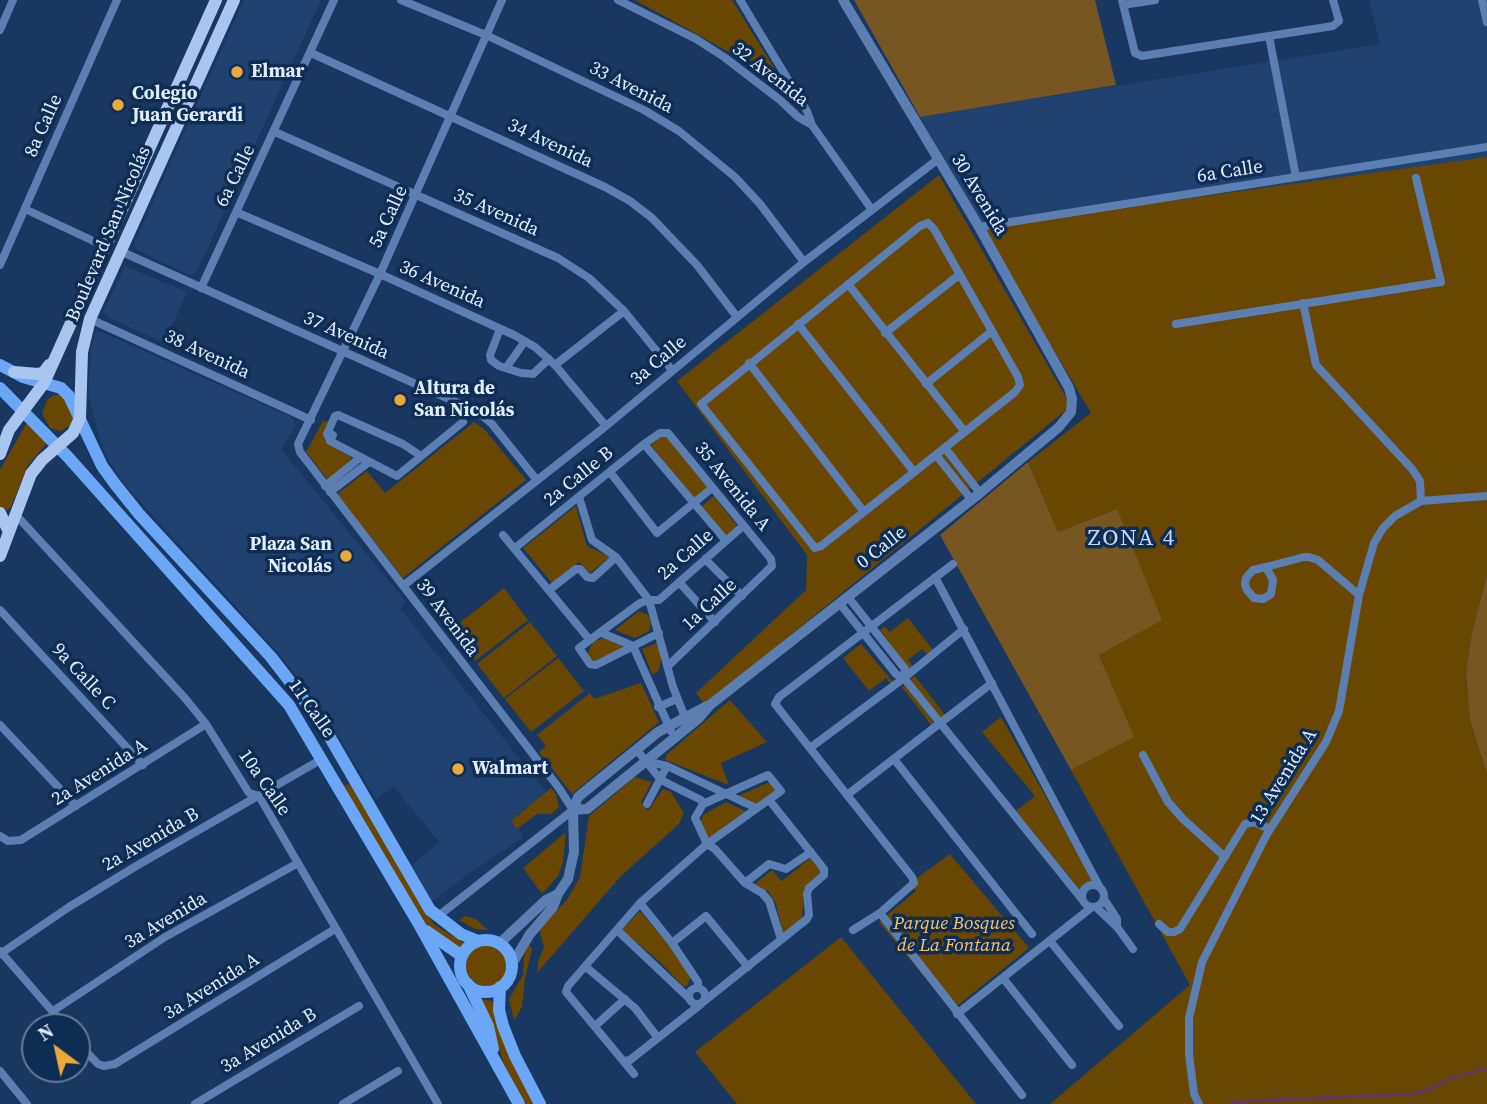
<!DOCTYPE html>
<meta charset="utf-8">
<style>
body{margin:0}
#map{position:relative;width:1487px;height:1104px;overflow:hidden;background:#183761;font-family:"Source Serif 4",serif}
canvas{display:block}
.north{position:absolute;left:21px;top:1013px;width:70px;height:70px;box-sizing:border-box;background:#0e2d55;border:2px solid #627a98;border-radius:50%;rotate:327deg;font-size:19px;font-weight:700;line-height:28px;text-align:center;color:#e1edfc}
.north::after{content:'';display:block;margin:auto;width:24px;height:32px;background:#eba939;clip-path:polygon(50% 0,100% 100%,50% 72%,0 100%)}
</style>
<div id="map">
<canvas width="1487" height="1104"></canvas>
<div class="north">N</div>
</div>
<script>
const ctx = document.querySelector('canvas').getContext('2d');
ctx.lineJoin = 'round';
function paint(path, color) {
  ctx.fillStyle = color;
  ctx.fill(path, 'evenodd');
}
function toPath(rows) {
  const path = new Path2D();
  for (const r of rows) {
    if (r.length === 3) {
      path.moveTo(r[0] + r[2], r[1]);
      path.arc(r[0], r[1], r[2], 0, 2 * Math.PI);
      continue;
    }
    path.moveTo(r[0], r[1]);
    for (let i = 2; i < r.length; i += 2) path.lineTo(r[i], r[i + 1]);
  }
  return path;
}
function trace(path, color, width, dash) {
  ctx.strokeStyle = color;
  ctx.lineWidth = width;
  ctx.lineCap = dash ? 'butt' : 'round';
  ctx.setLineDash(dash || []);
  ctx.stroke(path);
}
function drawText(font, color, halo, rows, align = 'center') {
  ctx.font = font + ' "Source Serif 4",serif';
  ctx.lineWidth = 7;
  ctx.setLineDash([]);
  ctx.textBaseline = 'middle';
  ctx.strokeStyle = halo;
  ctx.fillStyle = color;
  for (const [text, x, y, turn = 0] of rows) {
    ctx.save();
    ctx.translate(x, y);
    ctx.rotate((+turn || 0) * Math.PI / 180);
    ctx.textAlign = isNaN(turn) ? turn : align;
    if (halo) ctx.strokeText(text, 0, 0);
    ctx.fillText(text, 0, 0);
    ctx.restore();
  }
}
paint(toPath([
 [244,0,321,0,197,272,189,275,137,250,134,244],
 [1369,0,1487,0,1487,157,981,227,920,117,1380,44],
 [125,266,187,292,164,343,106,316,104,310],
 [97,330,291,417,296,425,281,449,406,602,400,608,546,792,511,821,522,833,522,838,466,876,432,902,412,865,439,842,394,787,376,799,321,708,280,655,124,484,113,467,102,447,88,395,91,347]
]), '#1f4271');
paint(toPath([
 [635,0,732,0,784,84,785,90,780,93,745,61],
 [1487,157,1487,575,1472,632,1466,673,1470,720,1487,774,1487,1104,1050,1104,1190,985,1071,770,1133,737,1099,655,1117,509,1058,532,1028,462,1091,413,981,227],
 [939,175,1071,406,705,705,696,693,806,590,807,555,677,381],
 [54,395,60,395,66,400,74,419,72,424,61,431,50,428,42,413,47,400],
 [323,421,329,422,333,447,351,457,352,462,328,480,306,452],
 [474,422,485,430,526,480,403,578,337,494,367,471,385,493],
 [29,423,47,443,28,465,11,507,7,510,0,508,0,470,26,424],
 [666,433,709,489,695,500,651,445],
 [714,496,738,527,727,537,701,507],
 [576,506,587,546,610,557,590,573,579,562,552,583,523,548],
 [504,588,528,620,475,661,451,630],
 [639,611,648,615,651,624,649,631,635,638,615,630],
 [908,618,934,651,928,655,922,649,908,660,914,667,910,670,880,630,884,626,890,632],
 [530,622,557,656,504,698,477,664],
 [603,638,623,645,621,649,595,661,587,655,593,642],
 [657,643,662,656,658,672,652,674,642,649],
 [861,644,893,682,891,684,886,678,869,691,843,658],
 [558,658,584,691,531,732,505,699],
 [915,676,945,715,941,719,910,679],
 [641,683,659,722,572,794,539,752,546,746,537,735,590,693,594,699],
 [905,684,935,724,932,726,902,687],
 [730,700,767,742,721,763,729,785,665,760,666,755],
 [1001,717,1093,881,1086,883,1080,890,1016,811,1035,796,982,732],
 [635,777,652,782,641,802,648,811,663,789,671,792,684,813,679,824,621,876,537,973,538,962,544,947,539,929,567,900,580,877,589,816],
 [770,782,776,790,756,804,738,796],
 [353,783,426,913,435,925,464,943,461,948,430,930,420,916,344,786],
 [551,788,556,794,559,807,551,814,537,814,517,829,511,821],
 [726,802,747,812,711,838,706,837,700,824,703,815],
 [566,832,563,862,558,876,542,894,523,868],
 [950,854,1029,948,952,1010,879,922,916,891,910,883],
 [810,858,823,874,804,889,802,921,784,937,776,904,768,891,752,886,772,870,782,881],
 [640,911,669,945,691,977,687,986,683,986,662,964,622,930],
 [465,916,476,919,488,930,475,929,459,920],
 [841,937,976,1104,737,1104,695,1052],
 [529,944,532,949,525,978,522,1007,514,1020,509,999,523,975,524,956],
 [487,965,21],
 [480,999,492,1001,510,1059,534,1104,526,1104,503,1062,492,1025]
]), '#6a4700');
paint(toPath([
 [854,0,1095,0,1116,85,920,117],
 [1028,462,1058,532,1117,509,1162,620,1099,655,1134,737,1071,770,940,535],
 [1487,575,1487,774,1470,720,1466,673,1472,632]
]), '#775621');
trace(toPath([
 [1229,1104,1244,1101,1412,1094,1427,1090,1455,1077,1487,1068]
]), '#682e7c', 2.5);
trace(toPath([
 [401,0,486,35,644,110,679,131,735,177,760,204,804,262],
 [618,0,696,39,724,57,780,100,798,117,812,125,872,210],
 [740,0,807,111,812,125],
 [1122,0,1135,53,1142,56,1333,26,1339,21,1333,0],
 [1482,0,1487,22],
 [1123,5,1155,0],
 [0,30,13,0],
 [1269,36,1296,177],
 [311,53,605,187,630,201,652,218,697,265,737,317],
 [275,132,558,258,589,278,624,311,672,370],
 [25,209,104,246],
 [236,212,380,274,514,335,535,347,555,365,606,426],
 [928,223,934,229,1018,377,1020,385,1015,392,821,546,815,548,701,404,920,226,928,223],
 [979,227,1487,147],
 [120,251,478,412,492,424,536,479],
 [0,265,117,0],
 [848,284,965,432],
 [201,288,334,0],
 [1303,303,1316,365,1412,469,1420,481,1421,501],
 [90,319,311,420],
 [798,324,914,472],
 [1176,324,1441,282,1416,178],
 [500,329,490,355,491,360,499,366,521,373,533,374,549,359],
 [885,333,959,275],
 [749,363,864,512],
 [555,365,624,311],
 [506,368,525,341],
 [926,384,992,331],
 [333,435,330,441,397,476,463,422],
 [330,440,327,434,335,416,338,415,403,444,421,456],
 [644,444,726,541],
 [945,448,980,493],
 [936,455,971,499],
 [610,472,657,533,712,488],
 [325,486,361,457],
 [330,492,369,462],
 [579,497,592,540,616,557,649,600,673,687,686,720],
 [16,515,184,697,206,724,249,793,259,796,438,1104],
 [503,535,589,639],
 [515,548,644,444,660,433,668,433,771,559,772,566,668,666],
 [705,559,742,596],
 [1266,567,1273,580,1271,594,1263,599,1254,598,1247,590,1245,584,1246,578,1253,570,1266,567,1304,557,1309,557,1318,560,1359,595],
 [935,577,1099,886],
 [679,582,715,622],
 [403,586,606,426,804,262,937,160],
 [549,590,576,569,580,569,587,577,593,578,616,557],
 [848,597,905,669,904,678],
 [840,604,896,674,904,678,1081,898],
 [0,610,143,765],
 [602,633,633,646,671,731],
 [659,633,596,665,590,664,579,648,640,603,649,600,659,600,743,526],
 [658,707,677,699],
 [0,725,76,806],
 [810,748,904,678,964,629],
 [636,749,661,780,701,800,703,804,695,818,707,844,715,849,745,883,762,893,769,901,781,939],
 [1143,755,1168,802,1183,819,1225,857],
 [894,759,1032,934],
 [645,761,667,766,756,808],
 [847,795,992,683],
 [647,804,667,766],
 [0,836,8,841,21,840,206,724],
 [745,883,769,864,786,869,811,852],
 [1093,896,11],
 [1104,899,1117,919,1117,927],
 [640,903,672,943,698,982,698,988],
 [1096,907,1117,927,1133,949],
 [880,913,1022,1095],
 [437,917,573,810,559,788,300,452,298,444,380,274,502,0],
 [1159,924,1168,932,1174,932,1180,929,1245,824,1254,822,1270,829],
 [617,930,690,999],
 [853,930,880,913,914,883,912,877,775,704,779,697,953,564],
 [1050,941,1119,1026],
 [672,943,706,916,748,967],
 [0,951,66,1027],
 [0,954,69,907,138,865,322,759],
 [586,967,635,1008,658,1038],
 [1003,978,1072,1065],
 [697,996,8],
 [703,1002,807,919,809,915,807,894,809,888,824,875,824,869,770,801],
 [53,1011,165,937,298,863],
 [957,1014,1092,907],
 [595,1026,625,999],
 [77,1042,98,1064,104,1066,115,1064,335,929],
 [625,1061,630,1060,701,1004],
 [0,1071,27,1104],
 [634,1074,566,992,568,986,640,903,707,844,781,791,768,775,703,804],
 [195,1104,359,1006],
 [343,1104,398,1071],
 [1199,1104,1194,1094,1189,1054,1189,1018,1202,962,1267,834,1326,742,1339,711,1359,595,1374,543,1383,528,1395,516,1421,501,1487,496]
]), '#5b7fb2', 8);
trace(toPath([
 [573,810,587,809,699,718,710,705,980,493,1059,427,1071,412,1072,399,1069,388,979,227,843,0],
 [500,943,546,900,558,894],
 [512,964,530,934,553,907,558,894,568,879,574,852,573,810,578,797,658,732,707,706]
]), '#5b7fb2', 10);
trace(toPath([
 [0,365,23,377,61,388,69,396,102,466,115,484,139,514,271,657,321,722,430,910,461,934,478,941],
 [0,388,68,457,289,705,420,926,519,1104],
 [426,931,462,956],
 [486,966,26],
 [468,984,488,1026,493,1049],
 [500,987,499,1010,503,1026,515,1056,540,1104]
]), '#6ca7f7', 12);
trace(toPath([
 [14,372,38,374,43,373,49,365],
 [0,454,9,430,44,383,216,0],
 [0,513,9,532],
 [0,556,31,474,42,460,73,433,80,418,82,352,90,319,234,0]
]), '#a8c6ef', 12);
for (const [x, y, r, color] of [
 [237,72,7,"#eba939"],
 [118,105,7,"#eba939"],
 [400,400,7,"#eba939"],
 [346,556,7,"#eba939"],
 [458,769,7,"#eba939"]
]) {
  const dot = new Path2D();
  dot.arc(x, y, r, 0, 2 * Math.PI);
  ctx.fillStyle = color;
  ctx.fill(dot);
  trace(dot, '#0e2d55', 2.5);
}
drawText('bold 19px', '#e1edfc', '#0e2d55', [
 ["Elmar",251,72],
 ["Colegio",132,94],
 ["Juan Gerardi",132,116],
 ["Altura de",414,389],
 ["San Nicolás",414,411],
 ["Plaza San",332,545,"right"],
 ["Nicolás",332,567,"right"],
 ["Walmart",472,769]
], 'left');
drawText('19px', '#e1edfc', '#0e2d55', [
 ["32 Avenida",770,75,38],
 ["33 Avenida",631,88,27],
 ["8a Calle",44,126,-66],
 ["34 Avenida",550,144,25],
 ["6a Calle",1230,172,-9],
 ["6a Calle",236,176,-64],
 ["30 Avenida",979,195,59],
 ["35 Avenida",496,213,24],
 ["5a Calle",389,217,-65],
 ["Boulevard San Nicolás",109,234,-67],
 ["36 Avenida",442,285,24],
 ["37 Avenida",346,336,24],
 ["38 Avenida",207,355,25],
 ["3a Calle",659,361,-40],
 ["2a Calle B",579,477,-39],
 ["35 Avenida A",732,487,51],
 ["0 Calle",882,548,-38],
 ["2a Calle",686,555,-41],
 ["1a Calle",710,605,-43],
 ["39 Avenida",447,618,53],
 ["9a Calle C",83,677,47],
 ["11 Calle",311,709,55],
 ["2a Avenida A",100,773,-32],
 ["13 Avenida A",1284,777,-58],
 ["10a Calle",264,783,55],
 ["2a Avenida B",151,840,-30],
 ["3a Avenida",166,921,-31],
 ["3a Avenida A",212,987,-32],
 ["3a Avenida B",269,1041,-31]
]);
drawText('italic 19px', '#ffc161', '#0e2d55', [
 ["Parque Bosques",954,924],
 ["de La Fontana",954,946]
]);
ctx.letterSpacing = '2px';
drawText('23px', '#c3d9f8', '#0e2d55', [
 ["ZONA 4",1132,539]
]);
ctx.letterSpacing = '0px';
</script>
